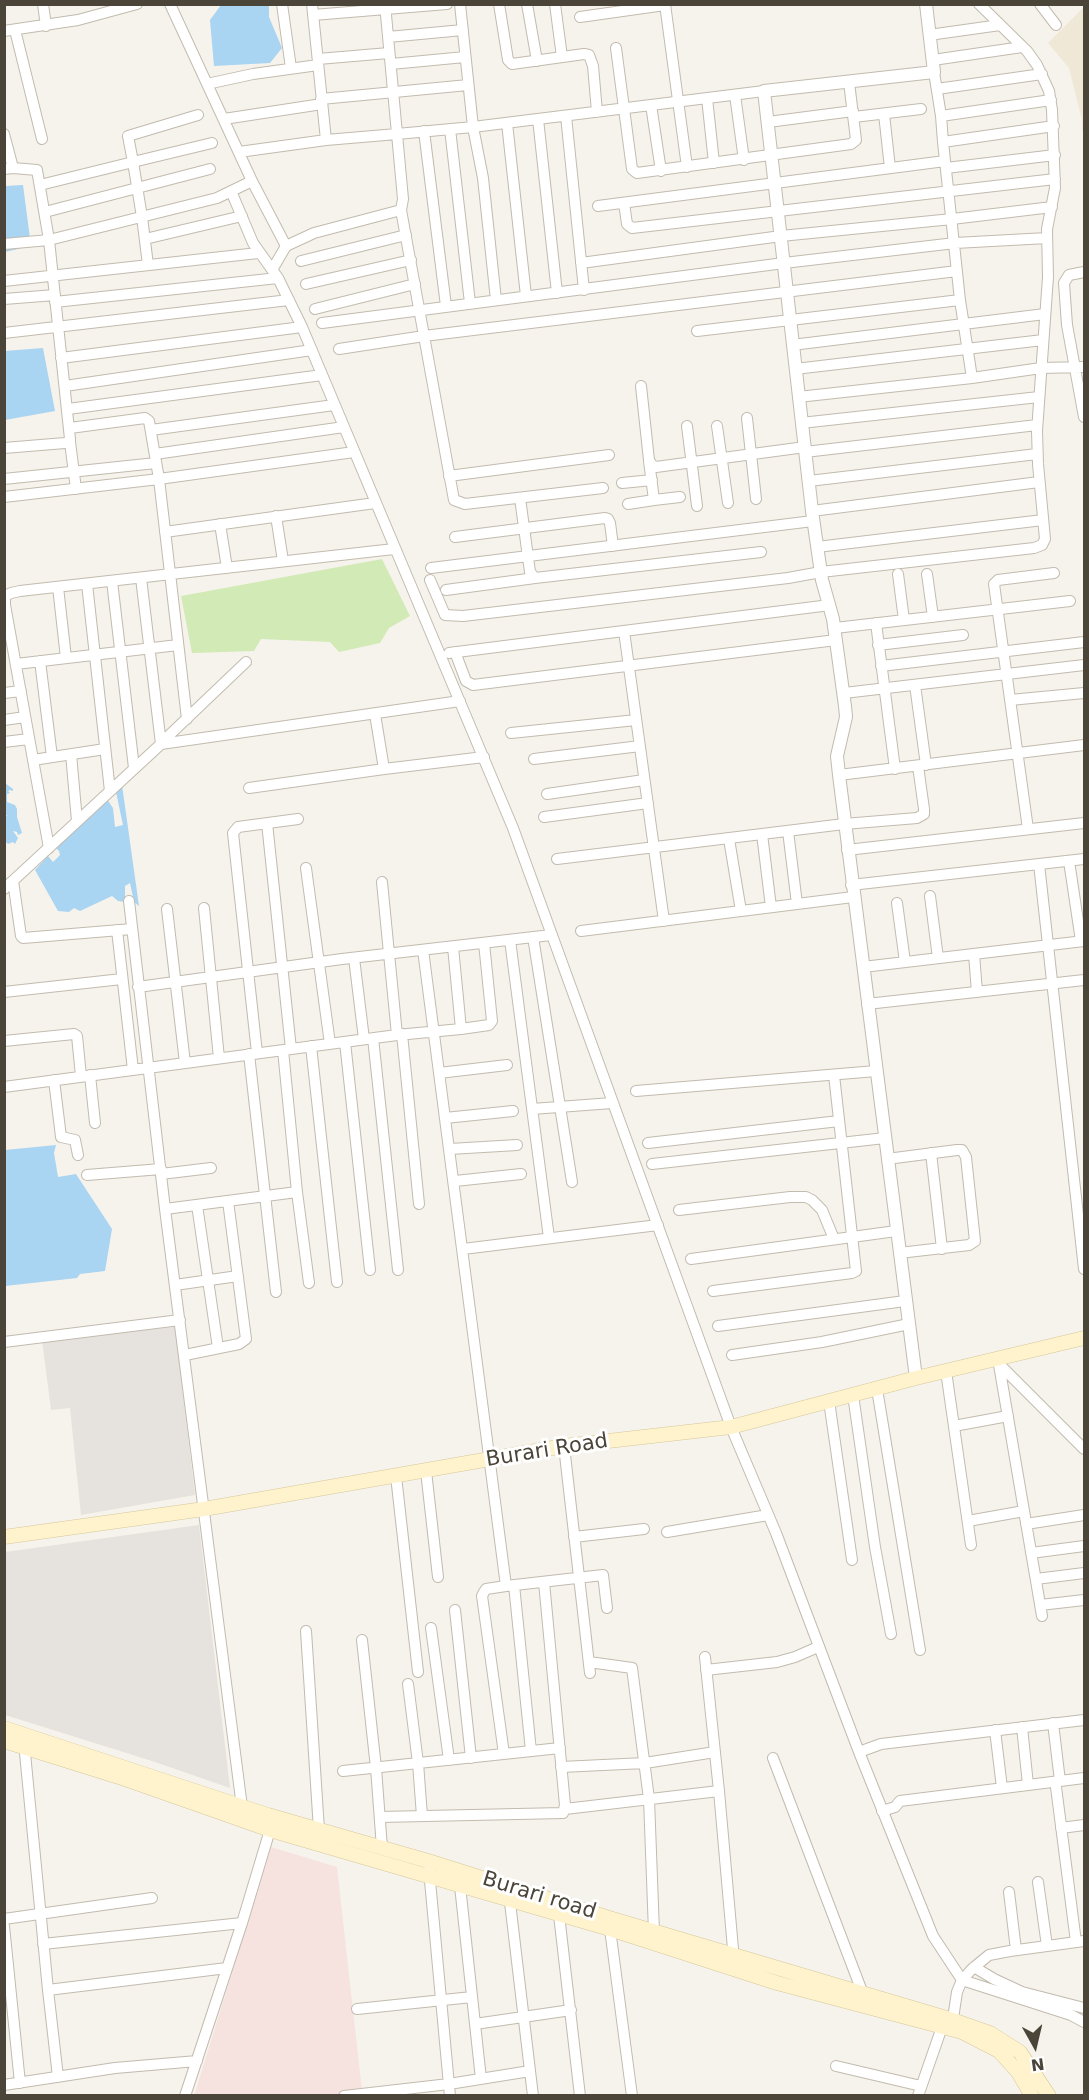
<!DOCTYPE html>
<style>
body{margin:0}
#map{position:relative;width:1089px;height:2100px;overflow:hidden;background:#f6f3ec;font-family:"DejaVu Sans",sans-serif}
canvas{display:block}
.frame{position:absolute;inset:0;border:6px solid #4b4439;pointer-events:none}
.north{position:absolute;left:1005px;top:2016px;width:60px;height:60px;-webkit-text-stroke:4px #fff;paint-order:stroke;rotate:172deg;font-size:16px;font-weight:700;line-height:24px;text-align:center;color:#4b4439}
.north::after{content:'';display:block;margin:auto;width:21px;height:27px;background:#4b4439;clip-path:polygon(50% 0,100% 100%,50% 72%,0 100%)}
</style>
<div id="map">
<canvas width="1089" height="2100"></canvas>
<div class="frame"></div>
<div class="north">N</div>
</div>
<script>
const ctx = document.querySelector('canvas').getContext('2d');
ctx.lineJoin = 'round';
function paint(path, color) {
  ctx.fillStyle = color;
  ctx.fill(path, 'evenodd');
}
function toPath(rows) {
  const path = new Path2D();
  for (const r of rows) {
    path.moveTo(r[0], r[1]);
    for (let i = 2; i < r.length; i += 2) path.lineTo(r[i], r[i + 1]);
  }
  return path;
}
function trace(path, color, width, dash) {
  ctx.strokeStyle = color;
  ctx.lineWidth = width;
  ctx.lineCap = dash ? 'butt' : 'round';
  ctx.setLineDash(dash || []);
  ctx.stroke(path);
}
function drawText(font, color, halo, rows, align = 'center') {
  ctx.font = font + ' "DejaVu Sans",sans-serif';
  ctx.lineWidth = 6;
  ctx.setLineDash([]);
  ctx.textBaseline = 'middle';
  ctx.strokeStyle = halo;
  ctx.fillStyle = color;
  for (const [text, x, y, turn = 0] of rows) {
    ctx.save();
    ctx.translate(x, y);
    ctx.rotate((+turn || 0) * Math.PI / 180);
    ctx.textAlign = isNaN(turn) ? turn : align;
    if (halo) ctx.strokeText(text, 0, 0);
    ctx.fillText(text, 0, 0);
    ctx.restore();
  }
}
paint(toPath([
 [175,1327,195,1495,81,1515,70,1408,51,1410,42,1340],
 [199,1525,230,1788,152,1761,5,1715,5,1552]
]), '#e6e2dd');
paint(toPath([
 [1084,7,1084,128,1082,131,1082,120,1069,68,1048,43]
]), '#efe8d6');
paint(toPath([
 [271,1847,337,1867,362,2091,327,2096,194,2096]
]), '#f6e3e0');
paint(toPath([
 [382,559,410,616,389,628,380,643,339,652,330,642,261,639,254,651,192,653,181,596]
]), '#d2eab5');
paint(toPath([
 [221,5,269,5,269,17,282,48,270,63,214,66,210,20],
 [23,185,31,246,5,252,5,186],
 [43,348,55,411,5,420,5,351],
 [5,783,13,789,13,791,10,790,8,791,10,793,7,794,7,802,15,805,17,809,17,817,22,833,18,835,17,832,13,831,18,838,15,844,13,842,8,844,5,841,5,819,7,815,5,815,6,789],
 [122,785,139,906,134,902,130,883,125,886,125,902,118,901,112,896,80,911,74,908,69,912,58,911,35,870,48,856,53,862,60,855,59,851,56,848,107,799,113,808,115,827,123,825,116,792],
 [56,1145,54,1153,58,1177,76,1174,112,1229,105,1271,80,1274,77,1278,5,1286,5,1150]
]), '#a9d4f2');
const minor = toPath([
 [43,4,46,26],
 [170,4,252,181,286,246,272,270],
 [282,4,291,68],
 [312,4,326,140],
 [460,4,473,127,483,178,496,300],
 [499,4,508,60,512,64,584,54,589,55,593,66,597,112],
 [527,4,537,61],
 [555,4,562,57],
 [665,4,687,167],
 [1040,4,1056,25],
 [313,15,447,4],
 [580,17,665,5],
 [15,30,42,139],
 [4,31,78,20,137,4],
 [929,35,1000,25],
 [388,37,463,30],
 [616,48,632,169,637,173,851,144,856,140,849,82],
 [318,59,389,53],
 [933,60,1022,47],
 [391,64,465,57],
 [934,72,941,116,943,142,960,300,972,378],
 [207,84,253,74,318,65],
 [937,89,1042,74],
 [735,95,744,160],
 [707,98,714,163],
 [321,99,468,85],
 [651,105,661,171],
 [884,114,890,168],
 [198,115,128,136,133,162,212,143],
 [566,116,584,290],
 [941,116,1051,100],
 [854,117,921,109],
 [224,119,322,104],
 [538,119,557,293],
 [768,122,853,111],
 [507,123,526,296],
 [450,129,470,303],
 [424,131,446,306],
 [4,134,13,168,4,169],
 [943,142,1054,126],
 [239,152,326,140,397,134,385,4],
 [946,168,1055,155],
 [40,185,133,162,142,217,148,265],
 [231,191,253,243,278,278,302,327,513,828,731,1427,776,1533,859,1752,933,1936,962,1980,1071,2015,1084,2022],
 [624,203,627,224,632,228,1055,179],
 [598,206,945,161],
 [401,210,454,500,465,504,603,488],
 [45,212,210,169],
 [145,239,242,216],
 [4,244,49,240,37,170,13,168],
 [286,246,314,233,401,210,403,199,397,134,473,127,764,91],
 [301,261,406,235],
 [581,263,781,236,952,219,1052,207],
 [1084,272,1069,275,1064,283,1067,325,1084,417],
 [4,281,258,253],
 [306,284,411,260],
 [4,299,55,295],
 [55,302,278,278],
 [315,309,415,284],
 [322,323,784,263,955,243,1047,238],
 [697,331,960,300],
 [4,333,289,300],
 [792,345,1045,314],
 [339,349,424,336,957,271],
 [61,358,302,327],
 [795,369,1043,340],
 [65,386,312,350],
 [641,386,649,460,652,465,656,467,805,447],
 [798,397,972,378,1041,368,1084,367],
 [68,409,322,375],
 [747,418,756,499],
 [801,423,1039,397],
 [687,426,697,506],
 [717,426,728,503],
 [70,428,145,418,149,421,159,479,187,719],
 [151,430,334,405],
 [70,442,76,489],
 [4,448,65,443,70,442,70,439,49,240,217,198,252,181],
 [805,452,1037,425],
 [155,454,344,427],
 [649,461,654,500,680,497],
 [449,476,609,455],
 [4,479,156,463],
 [809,481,1037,454],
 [622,483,652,480],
 [4,497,159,479,354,452],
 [520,498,530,572,535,578,761,552],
 [628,504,654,500],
 [812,511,1039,482],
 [276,516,283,561],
 [220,524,227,568],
 [165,532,375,503],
 [455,537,605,518,608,519,610,523,613,546],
 [817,547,1043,520],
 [431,568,813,521],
 [898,574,904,620],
 [927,574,933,617],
 [141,578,161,744],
 [430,580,445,615,463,616,788,578,821,572,1034,548,1042,545,1045,539,1038,464,1037,431,1048,277,1047,229,1055,188,1052,110,1049,91,1037,65,1027,51,979,4],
 [112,581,134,768],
 [87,584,110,791],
 [58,587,66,658],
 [446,590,535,578],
 [876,623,895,769],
 [835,628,1070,601],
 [624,631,664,921],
 [878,645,963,635],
 [455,652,466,681,473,685,836,640],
 [449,653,830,605],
 [40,661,52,757],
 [16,664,178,645],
 [881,666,1084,642],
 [915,685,926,765],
 [4,693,21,691],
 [844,693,1084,665],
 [1010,700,1084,693],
 [375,714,384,769],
 [4,720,25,717],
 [511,733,636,720],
 [4,742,29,739],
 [161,743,246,662],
 [71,754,77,821],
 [534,759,640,746],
 [33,760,105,749],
 [839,775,1084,745],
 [249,788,384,769,484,757],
 [547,794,644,780],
 [544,817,648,803],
 [267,823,291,1049],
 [1028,829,994,584,998,580,1054,573],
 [788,831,797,904],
 [762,834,771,907],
 [729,839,741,911],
 [49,848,5,605,5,596,11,593,20,591,394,549],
 [847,850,1084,823],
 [557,859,844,824,917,818,924,814,924,809,918,766],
 [1069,861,1081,941],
 [1039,864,1084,1269],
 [306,868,330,1044],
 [13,881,21,936,23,938,132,929],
 [382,882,397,1035],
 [851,885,1084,859],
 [4,889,161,744,460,701],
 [930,896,938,958],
 [129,901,165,1209,242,1807,241,1812],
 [897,903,905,962],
 [204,908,219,1058],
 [167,909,185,1063],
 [117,930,133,1070],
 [581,931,853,897],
 [533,937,572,1182],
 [510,940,549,1238],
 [423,950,506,1586],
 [974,954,977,992],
 [354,958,364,1039],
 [863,967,1084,941],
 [138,987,342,959,551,935],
 [4,992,122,979],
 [867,1004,1084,980],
 [461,1029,489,1025,492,1021,484,943],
 [402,1034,419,1204],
 [373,1038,398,1270],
 [4,1041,74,1034,77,1036,81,1076],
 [345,1042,370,1270],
 [311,1046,337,1282],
 [283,1050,297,1192,309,1283],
 [257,1053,233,833,238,827,298,819],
 [249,1054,276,1292],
 [439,1073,507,1065],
 [90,1075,95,1123],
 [54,1080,61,1137,75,1140,78,1155],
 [4,1087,397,1035,461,1029,453,947],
 [636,1091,876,1071],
 [532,1109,612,1103],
 [445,1118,513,1111],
 [648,1143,839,1121],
 [450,1149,517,1145],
 [931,1153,942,1249],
 [887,1159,957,1150,962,1150,966,1157,975,1241,969,1245,899,1253],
 [652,1164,885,1138],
 [161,1174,211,1168],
 [87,1175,161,1169],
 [455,1181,521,1174],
 [197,1205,218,1348],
 [165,1209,297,1192],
 [679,1210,790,1197,806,1197,812,1200,822,1210,834,1239],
 [463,1249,658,1225],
 [691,1259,896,1231],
 [175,1285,238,1276],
 [713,1291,852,1273,856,1271,834,1075],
 [718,1326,905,1301],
 [4,1342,180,1320],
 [185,1355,239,1344,246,1339,228,1201],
 [732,1355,822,1342,909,1324],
 [998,1359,1042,1616],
 [1000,1365,1084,1449],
 [946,1371,971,1545],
 [877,1389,920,1650],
 [853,1395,875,1547,891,1634],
 [829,1401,852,1560],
 [954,1426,1008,1416],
 [564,1446,590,1673],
 [426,1471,438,1577],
 [396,1476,418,1672],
 [968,1521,1024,1511],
 [1026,1524,1084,1515],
 [667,1532,768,1515],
 [574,1537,644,1529],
 [1031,1553,1084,1546],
 [1036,1579,1084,1573],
 [514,1585,531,1751],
 [1040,1605,1084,1600],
 [455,1610,471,1758],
 [431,1628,449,1760],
 [306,1631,319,1830],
 [362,1640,376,1768,382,1848],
 [705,1657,719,1791,734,1960],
 [589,1662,632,1668,649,1799,654,1932],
 [706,1670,777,1662,795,1657,818,1647],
 [408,1684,418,1763,422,1816],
 [1053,1723,1060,1781],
 [1022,1727,1028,1785],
 [995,1730,1002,1788],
 [24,1743,48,1990,227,1968],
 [859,1752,881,1744,1084,1720],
 [504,1754,482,1596,484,1592,486,1589,506,1586,603,1575,607,1608],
 [773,1758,863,1994],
 [561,1767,645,1763,715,1752],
 [343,1771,560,1748],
 [1056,1787,1076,1942],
 [565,1809,719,1791],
 [882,1811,895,1807,900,1801,1084,1778],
 [380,1817,563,1813,565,1805,544,1582],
 [1061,1828,1084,1825],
 [429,1870,450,2096],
 [1038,1882,1047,1946],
 [460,1886,481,2079],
 [1009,1892,1016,1950],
 [509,1894,533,2096],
 [559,1915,580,2096],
 [4,1919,152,1898],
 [4,1926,20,2083],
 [610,1929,632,2096],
 [43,1944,242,1923],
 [974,1967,994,1979,1022,1992,1084,2008],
 [48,1990,58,2077],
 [357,2009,472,1997],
 [475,2024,571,2010],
 [952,2025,957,1992,962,1980,972,1969,989,1955,1010,1951,1084,1941],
 [836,2066,921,2086],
 [4,2085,115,2068,197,2061],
 [185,2096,242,1923,270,1830],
 [344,2096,449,2084,530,2071],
 [918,2096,942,2027]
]);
const tertiary = toPath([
 [916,1378,839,775,837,756,846,717,845,706,833,619,822,580,812,511,764,91,934,72,926,4]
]);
const secondary = toPath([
 [4,1537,204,1509,564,1446,731,1427,916,1378,1084,1338],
 [4,1728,268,1815,428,1861,609,1918,953,2020,990,2033,1020,2052,1049,2096],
 [4,1741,119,1777,270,1830,610,1929,777,1983,962,2032,999,2051,1018,2072,1032,2096]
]);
trace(minor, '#c2bbae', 12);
trace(tertiary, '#c2bbae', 14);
trace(secondary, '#d6c79b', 15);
trace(minor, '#fff', 10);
trace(tertiary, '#fff', 12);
trace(secondary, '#fff3cd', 14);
drawText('21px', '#4b4439', '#fff', [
 ["Burari Road",547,1451,-9],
 ["Burari road",539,1896,17]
]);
</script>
